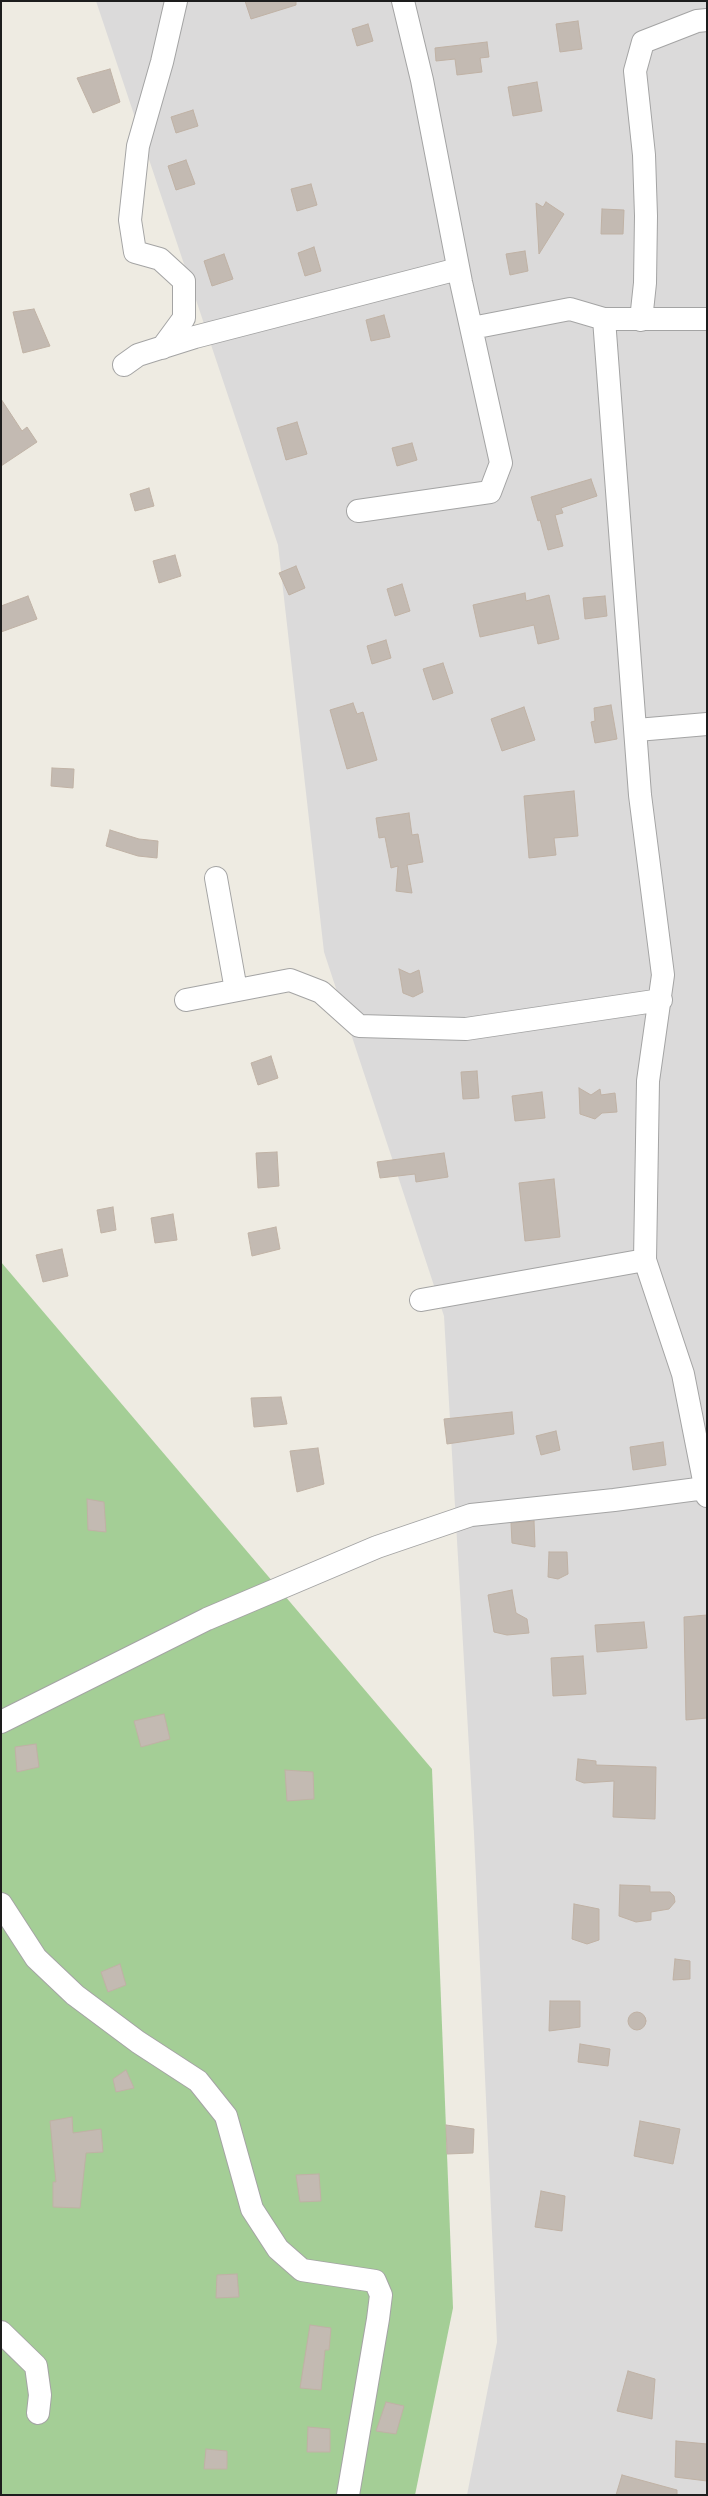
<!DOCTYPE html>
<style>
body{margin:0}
#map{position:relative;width:708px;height:2496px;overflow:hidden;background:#eeebe2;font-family:Rubik,sans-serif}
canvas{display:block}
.frame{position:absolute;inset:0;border:2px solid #1d1d1d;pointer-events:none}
</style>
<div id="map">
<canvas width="708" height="2496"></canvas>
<div class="frame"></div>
</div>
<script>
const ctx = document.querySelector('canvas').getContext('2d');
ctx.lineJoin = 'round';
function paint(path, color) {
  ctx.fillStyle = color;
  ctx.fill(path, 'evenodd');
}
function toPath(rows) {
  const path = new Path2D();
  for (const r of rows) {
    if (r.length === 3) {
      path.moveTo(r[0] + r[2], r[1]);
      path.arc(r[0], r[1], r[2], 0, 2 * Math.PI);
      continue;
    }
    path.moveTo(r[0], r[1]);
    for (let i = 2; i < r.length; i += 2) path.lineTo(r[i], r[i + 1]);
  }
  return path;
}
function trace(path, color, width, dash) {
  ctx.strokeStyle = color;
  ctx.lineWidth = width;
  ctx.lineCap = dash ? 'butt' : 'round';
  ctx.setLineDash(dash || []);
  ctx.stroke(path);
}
paint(toPath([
 [96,1,707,1,707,2495,467,2495,497,2342,474,1834,444,1316,324,952,278,545]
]), '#dbdada');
paint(toPath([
 [1,1262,432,1769,453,2308,415,2495,1,2495]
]), '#a4ce96');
const building = toPath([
 [245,1,296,1,296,5,251,19,245,1],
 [578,21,582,49,560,52,556,24,578,21],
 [368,24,373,41,357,46,352,29,368,24],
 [487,42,489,57,480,58,482,72,457,75,455,59,436,61,435,48,487,42],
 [110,69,120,102,93,113,77,78,110,69],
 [537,82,542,111,513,116,508,87,537,82],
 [193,110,198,126,176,133,171,117,193,110],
 [186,160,195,184,176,190,168,166,186,160],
 [311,184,317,205,297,211,291,189,311,184],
 [546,202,564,214,539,254,536,203,543,207,546,202],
 [602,209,624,210,623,234,601,234,602,209],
 [314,247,321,271,305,276,298,253,314,247],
 [525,251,528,271,510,275,506,254,525,251],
 [224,254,233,279,212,286,204,261,224,254],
 [34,309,50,346,23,353,13,312,34,309],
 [384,315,390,337,371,341,366,320,384,315],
 [1,399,22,431,27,427,37,442,1,466,1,399],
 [297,422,307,454,286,460,277,428,297,422],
 [412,443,417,460,397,466,392,448,412,443],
 [591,479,597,496,561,508,563,513,555,515,563,546,548,550,540,520,538,521,531,497,591,479],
 [149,488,154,506,135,511,130,494,149,488],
 [175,555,181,576,159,583,153,561,175,555],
 [296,566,305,588,289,595,279,573,296,566],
 [402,584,410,611,395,616,387,589,402,584],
 [525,593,526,601,549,595,559,639,538,644,534,625,480,637,473,605,525,593],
 [28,596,37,619,1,632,1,606,28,596],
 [605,596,607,616,585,619,583,598,605,596],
 [386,640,391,658,372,664,367,646,386,640],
 [443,663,453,693,433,700,423,669,443,663],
 [353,703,357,714,363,712,377,760,347,769,330,710,353,703],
 [611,705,617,739,595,743,591,722,595,721,594,708,611,705],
 [524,707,535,740,502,751,491,719,524,707],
 [52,768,74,769,73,788,51,786,52,768],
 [574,791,578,836,554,838,556,855,529,858,524,796,574,791],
 [409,813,412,835,418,834,423,862,407,865,412,893,396,891,398,866,391,868,385,837,379,838,376,818,409,813],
 [110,830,139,839,158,841,157,858,138,856,106,846,110,830],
 [399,969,410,974,419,970,423,992,413,997,403,993,399,969],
 [271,1056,278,1078,258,1085,251,1063,271,1056],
 [477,1071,479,1098,463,1099,461,1072,477,1071],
 [579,1088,591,1095,600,1089,601,1095,615,1093,617,1112,602,1113,595,1119,580,1114,579,1088],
 [542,1092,545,1118,515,1121,512,1096,542,1092],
 [277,1152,279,1186,258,1188,256,1153,277,1152],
 [444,1153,448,1177,416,1182,415,1174,380,1178,377,1162,444,1153],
 [554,1179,560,1237,525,1241,519,1183,554,1179],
 [113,1207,116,1230,101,1233,97,1210,113,1207],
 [173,1214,177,1240,155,1243,151,1218,173,1214],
 [276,1227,280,1249,252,1256,248,1233,276,1227],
 [62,1249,68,1276,43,1282,36,1255,62,1249],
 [281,1397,287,1424,254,1427,251,1398,281,1397],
 [512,1412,514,1434,447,1444,444,1419,512,1412],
 [556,1431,560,1450,541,1455,536,1436,556,1431],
 [663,1442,666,1465,633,1470,630,1447,663,1442],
 [318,1448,324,1484,297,1492,290,1451,318,1448],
 [87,1499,104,1502,106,1532,88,1530,87,1499],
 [534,1521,535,1547,512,1543,511,1523,534,1521],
 [549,1552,567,1552,568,1574,558,1579,548,1577,549,1552],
 [512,1590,516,1613,527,1619,529,1633,507,1635,494,1632,488,1595,512,1590],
 [707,1615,707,1718,686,1720,684,1617,707,1615],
 [644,1622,647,1648,597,1652,595,1625,644,1622],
 [583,1656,586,1694,553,1696,551,1658,583,1656],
 [164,1714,170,1739,141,1747,134,1721,164,1714],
 [36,1744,39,1767,17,1772,15,1747,36,1744],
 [578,1759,596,1761,596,1765,656,1767,655,1819,613,1817,614,1781,584,1783,576,1780,578,1759],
 [285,1770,313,1772,314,1799,287,1801,285,1770],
 [620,1885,650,1886,650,1892,670,1892,674,1896,675,1902,669,1909,651,1912,651,1920,636,1922,619,1916,620,1885],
 [574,1904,599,1909,599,1940,587,1944,572,1939,574,1904],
 [675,1959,690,1961,690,1979,673,1980,675,1959],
 [120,1964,126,1985,108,1992,101,1972,120,1964],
 [550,2001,580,2001,580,2027,549,2031,550,2001],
 [637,2021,9],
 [580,2044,610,2049,608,2066,578,2062,580,2044],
 [126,2070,134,2088,116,2092,113,2079,126,2070],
 [72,2117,73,2133,101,2129,103,2152,86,2153,80,2208,53,2207,53,2182,56,2182,50,2121,72,2117],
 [640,2121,680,2129,673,2164,634,2156,640,2121],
 [446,2125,474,2129,473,2153,447,2154,446,2125],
 [319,2174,321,2201,300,2202,296,2175,319,2174],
 [541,2191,565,2196,562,2231,535,2227,541,2191],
 [237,2274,239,2297,216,2298,217,2275,237,2274],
 [310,2325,331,2328,329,2350,325,2350,321,2390,300,2388,310,2325],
 [628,2371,655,2379,652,2419,617,2411,628,2371],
 [386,2402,404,2406,396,2434,376,2431,386,2402],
 [308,2427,330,2429,330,2452,307,2452,308,2427],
 [676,2441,707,2444,707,2481,675,2477,676,2441],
 [206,2449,227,2451,227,2469,204,2469,206,2449],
 [622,2475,677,2490,677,2495,616,2495,622,2475]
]);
paint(building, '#c3bab2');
trace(building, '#c0b2a5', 1);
const street = toPath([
 [604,319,707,319],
 [641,320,645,283,646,216,644,155,635,71,643,42,697,21,707,20],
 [472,328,570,309,604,319,640,795,663,975,648,1081,645,1260,683,1374,707,1496],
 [162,348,184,318,184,281,160,259,135,252,130,220,138,146,162,62,176,1],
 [124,365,138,355,195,337,458,269],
 [358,511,490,492,501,463,461,282,422,80,403,1],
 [637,730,707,724],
 [216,878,236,990],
 [186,1000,290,980,321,992,359,1026,466,1029,661,1000],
 [421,1300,645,1260],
 [1,1722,207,1619,377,1547,471,1515,614,1500,705,1488,707,1485],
 [1,1904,36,1958,75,1995,138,2042,198,2081,226,2116,252,2209,278,2249,302,2270,375,2281,381,2295,378,2319,348,2495],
 [1,2332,36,2366,40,2395,38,2413]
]);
trace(street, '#a4a4a4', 24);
trace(street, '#fff', 22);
</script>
